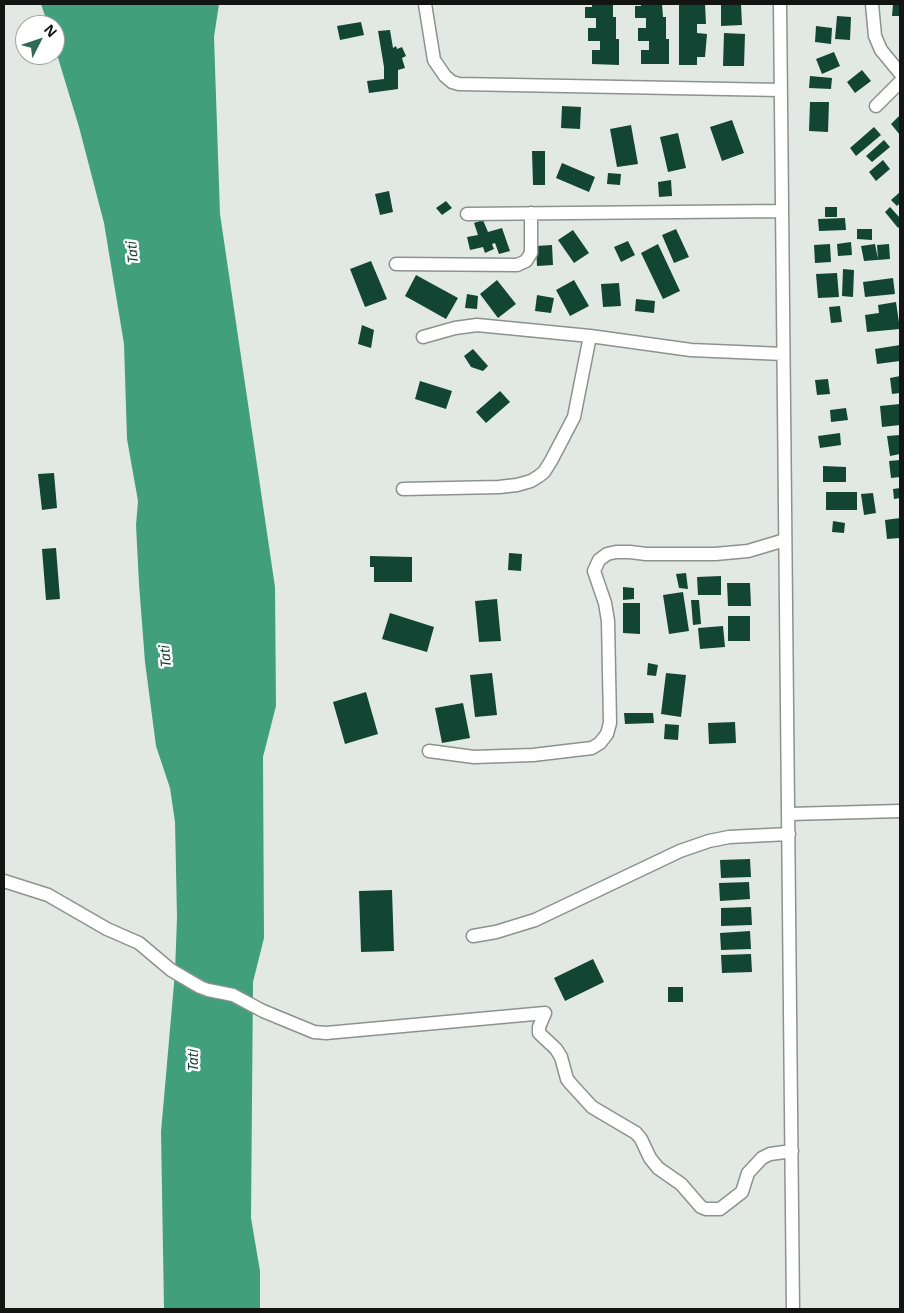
<!DOCTYPE html>
<style>
body{margin:0}
#map{position:relative;width:904px;height:1313px;overflow:hidden;background:#e2e9e5;font-family:"Noto Sans",sans-serif}
canvas{display:block}
.frame{position:absolute;inset:0;border:5px solid #131514;pointer-events:none}
.north{position:absolute;left:15px;top:15px;width:50px;height:50px;box-sizing:border-box;background:#fff;border:1px solid #a1a1a1;border-radius:50%;rotate:49deg;font-size:14px;font-weight:700;line-height:20px;text-align:center;color:#131514}
.north::after{content:'';display:block;margin:auto;width:18px;height:22px;background:#2e6a54;clip-path:polygon(50% 0,100% 100%,50% 72%,0 100%)}
</style>
<div id="map">
<canvas width="904" height="1313"></canvas>
<div class="frame"></div>
<div class="north">N</div>
</div>
<script>
const ctx = document.querySelector('canvas').getContext('2d');
ctx.lineJoin = 'round';
function paint(path, color) {
  ctx.fillStyle = color;
  ctx.fill(path, 'evenodd');
}
function toPath(rows) {
  const path = new Path2D();
  for (const r of rows) {
    path.moveTo(r[0], r[1]);
    for (let i = 2; i < r.length; i += 2) path.lineTo(r[i], r[i + 1]);
  }
  return path;
}
function trace(path, color, width, dash) {
  ctx.strokeStyle = color;
  ctx.lineWidth = width;
  ctx.lineCap = dash ? 'butt' : 'round';
  ctx.setLineDash(dash || []);
  ctx.stroke(path);
}
function drawText(font, color, halo, rows, align = 'center') {
  ctx.font = font + ' "Noto Sans",sans-serif';
  ctx.lineWidth = 5;
  ctx.setLineDash([]);
  ctx.textBaseline = 'middle';
  ctx.strokeStyle = halo;
  ctx.fillStyle = color;
  for (const [text, x, y, turn = 0] of rows) {
    ctx.save();
    ctx.translate(x, y);
    ctx.rotate((+turn || 0) * Math.PI / 180);
    ctx.textAlign = isNaN(turn) ? turn : align;
    if (halo) ctx.strokeText(text, 0, 0);
    ctx.fillText(text, 0, 0);
    ctx.restore();
  }
}
paint(toPath([
 [41,4,219,4,214,37,220,214,275,587,276,706,263,757,264,938,253,982,251,1218,260,1271,260,1309,164,1309,161,1132,175,972,177,918,175,822,170,788,156,746,145,662,139,584,136,525,138,501,127,439,124,344,104,223,79,127,55,48,55,25,48,25]
]), '#429f7e');
paint(toPath([
 [592,4,613,4,613,17,616,17,616,39,619,39,619,65,592,64,592,50,600,50,600,41,588,41,588,28,596,28,596,18,585,18,585,7,592,7],
 [641,4,662,4,663,17,666,17,666,39,669,39,669,64,641,64,641,50,649,50,649,41,638,41,638,28,646,28,646,18,635,18,635,6,641,6],
 [679,4,705,4,706,24,697,24,697,33,707,34,705,57,697,57,697,65,679,65],
 [721,4,741,4,742,25,721,26],
 [893,4,900,4,900,16,892,16],
 [837,16,851,17,850,40,835,39],
 [361,22,364,35,340,40,337,26],
 [816,26,832,28,831,44,815,42],
 [390,30,393,48,396,46,397,49,402,47,406,56,402,58,405,68,398,70,398,89,369,93,367,81,384,79,384,67,378,31],
 [724,33,745,34,744,66,723,66],
 [834,52,840,66,822,74,816,59],
 [862,70,871,81,855,93,847,82],
 [810,76,832,78,831,89,809,88],
 [810,102,829,102,828,132,809,131],
 [562,106,581,107,580,129,561,128],
 [900,115,900,135,891,124],
 [732,120,744,153,722,161,710,127],
 [631,125,638,164,617,167,610,129],
 [874,127,881,135,856,156,850,148],
 [678,133,686,168,668,172,660,137],
 [884,140,890,147,872,162,866,156],
 [532,151,545,151,545,185,533,185],
 [883,160,890,169,876,181,869,172],
 [562,163,595,177,589,192,556,178],
 [608,173,621,174,620,185,607,184],
 [671,180,672,196,659,197,658,182],
 [389,191,393,212,380,215,375,194],
 [900,192,900,203,897,206,891,200],
 [446,201,452,208,442,215,436,208],
 [825,207,837,207,837,217,825,217],
 [890,207,900,218,900,226,898,228,885,212],
 [845,218,846,230,819,231,818,219],
 [483,220,488,232,502,228,510,251,499,254,495,243,492,244,494,249,485,253,483,247,470,250,467,237,478,235,474,223],
 [676,229,689,257,674,263,662,235],
 [857,229,872,229,872,240,857,239],
 [573,230,589,253,574,263,558,240],
 [628,241,635,255,621,262,614,247],
 [851,242,852,255,838,256,837,244],
 [658,244,680,291,663,299,641,253],
 [830,244,831,262,815,263,814,245],
 [875,244,878,259,877,245,889,244,890,259,864,261,861,246],
 [552,245,553,265,537,266,536,246],
 [371,261,387,299,365,307,350,269],
 [843,269,854,270,853,297,842,296],
 [837,273,839,297,818,298,816,274],
 [416,275,458,298,446,319,405,296],
 [893,278,895,294,865,297,863,282],
 [497,280,516,304,498,318,480,294],
 [574,280,589,306,570,316,556,290],
 [619,283,621,306,603,307,601,284],
 [467,294,478,296,477,309,465,308],
 [537,295,554,298,551,313,535,311],
 [636,299,655,301,654,313,635,311],
 [896,302,900,329,867,332,865,315,879,313,878,305],
 [840,306,842,322,831,323,829,307],
 [362,325,374,330,371,348,358,344],
 [900,345,900,361,877,364,875,349],
 [473,349,488,366,483,371,471,367,464,356],
 [900,376,900,393,892,394,890,378],
 [828,379,830,394,817,395,815,380],
 [420,381,452,391,446,409,415,399],
 [500,391,510,402,486,423,476,412],
 [900,404,900,425,882,427,880,406],
 [846,408,848,420,831,422,830,410],
 [840,433,841,445,820,448,818,436],
 [900,435,900,454,890,456,887,436],
 [900,460,900,477,891,478,889,461],
 [823,466,846,467,846,482,823,482],
 [54,473,57,508,42,510,38,474],
 [900,488,900,498,894,499,893,489],
 [826,492,857,492,857,510,826,510],
 [873,493,876,513,864,515,861,494],
 [900,518,900,538,887,539,885,520],
 [833,521,845,523,844,533,832,532],
 [56,548,60,599,46,600,42,549],
 [509,553,522,554,521,571,508,570],
 [370,556,412,557,412,582,374,582,374,567,370,567],
 [686,573,688,589,679,588,676,574],
 [721,576,721,595,698,595,697,577],
 [727,583,750,583,751,606,728,606],
 [623,587,634,588,634,599,623,600],
 [683,592,689,631,669,634,663,595],
 [497,599,501,641,479,642,475,601],
 [691,600,699,600,701,624,693,625],
 [623,603,640,603,640,634,623,633],
 [390,613,434,627,427,652,382,639],
 [728,616,750,616,750,641,728,641],
 [723,626,725,647,700,649,698,628],
 [648,663,658,665,656,676,647,675],
 [492,673,497,715,475,717,470,675],
 [666,673,686,675,681,717,661,714],
 [366,692,378,734,345,744,333,702],
 [463,703,470,738,442,743,435,708],
 [624,713,653,713,654,723,625,724],
 [735,722,736,743,709,744,708,723],
 [665,724,679,725,678,740,664,739],
 [750,859,751,877,721,878,720,860],
 [749,882,750,899,720,901,719,883],
 [392,890,394,951,361,952,359,891],
 [751,907,752,925,721,926,721,908],
 [750,931,751,949,721,950,720,933],
 [751,954,752,972,722,973,721,955],
 [593,959,604,982,565,1001,554,978],
 [668,987,683,987,683,1002,668,1002]
]), '#124534');
const minor = toPath([
 [425,4,434,60,445,76,452,82,459,84,781,90],
 [780,4,793,1309],
 [872,4,875,36,881,50,900,73],
 [876,106,900,82],
 [467,214,782,211],
 [396,264,517,265,526,261,531,253,531,213],
 [423,337,455,328,477,325,590,336,691,350,783,354],
 [403,489,499,487,517,485,531,481,539,476,544,472,551,461,574,417,590,336],
 [429,751,474,757,533,755,592,748,600,743,607,734,610,723,608,621,605,603,594,571,599,560,607,554,616,552,630,552,646,554,715,554,748,551,785,540],
 [789,814,900,811],
 [4,881,48,895,107,929,139,943,171,970,200,987,208,990,233,995,263,1011,314,1032,326,1033,545,1013,539,1027,539,1033,556,1049,561,1057,567,1079,571,1084,592,1107,636,1133,641,1139,650,1158,658,1168,681,1184,701,1207,706,1209,720,1209,742,1192,748,1173,762,1158,770,1154,792,1151],
 [473,936,496,932,535,920,680,851,709,841,729,837,789,834]
]);
trace(minor, '#8c928f', 15);
trace(minor, '#fff', 12);
drawText('italic 14px', '#194133', '#fff', [
 ["Tati",133,252,-95],
 ["Tati",166,656,-95],
 ["Tati",194,1060,-90]
]);
</script>
